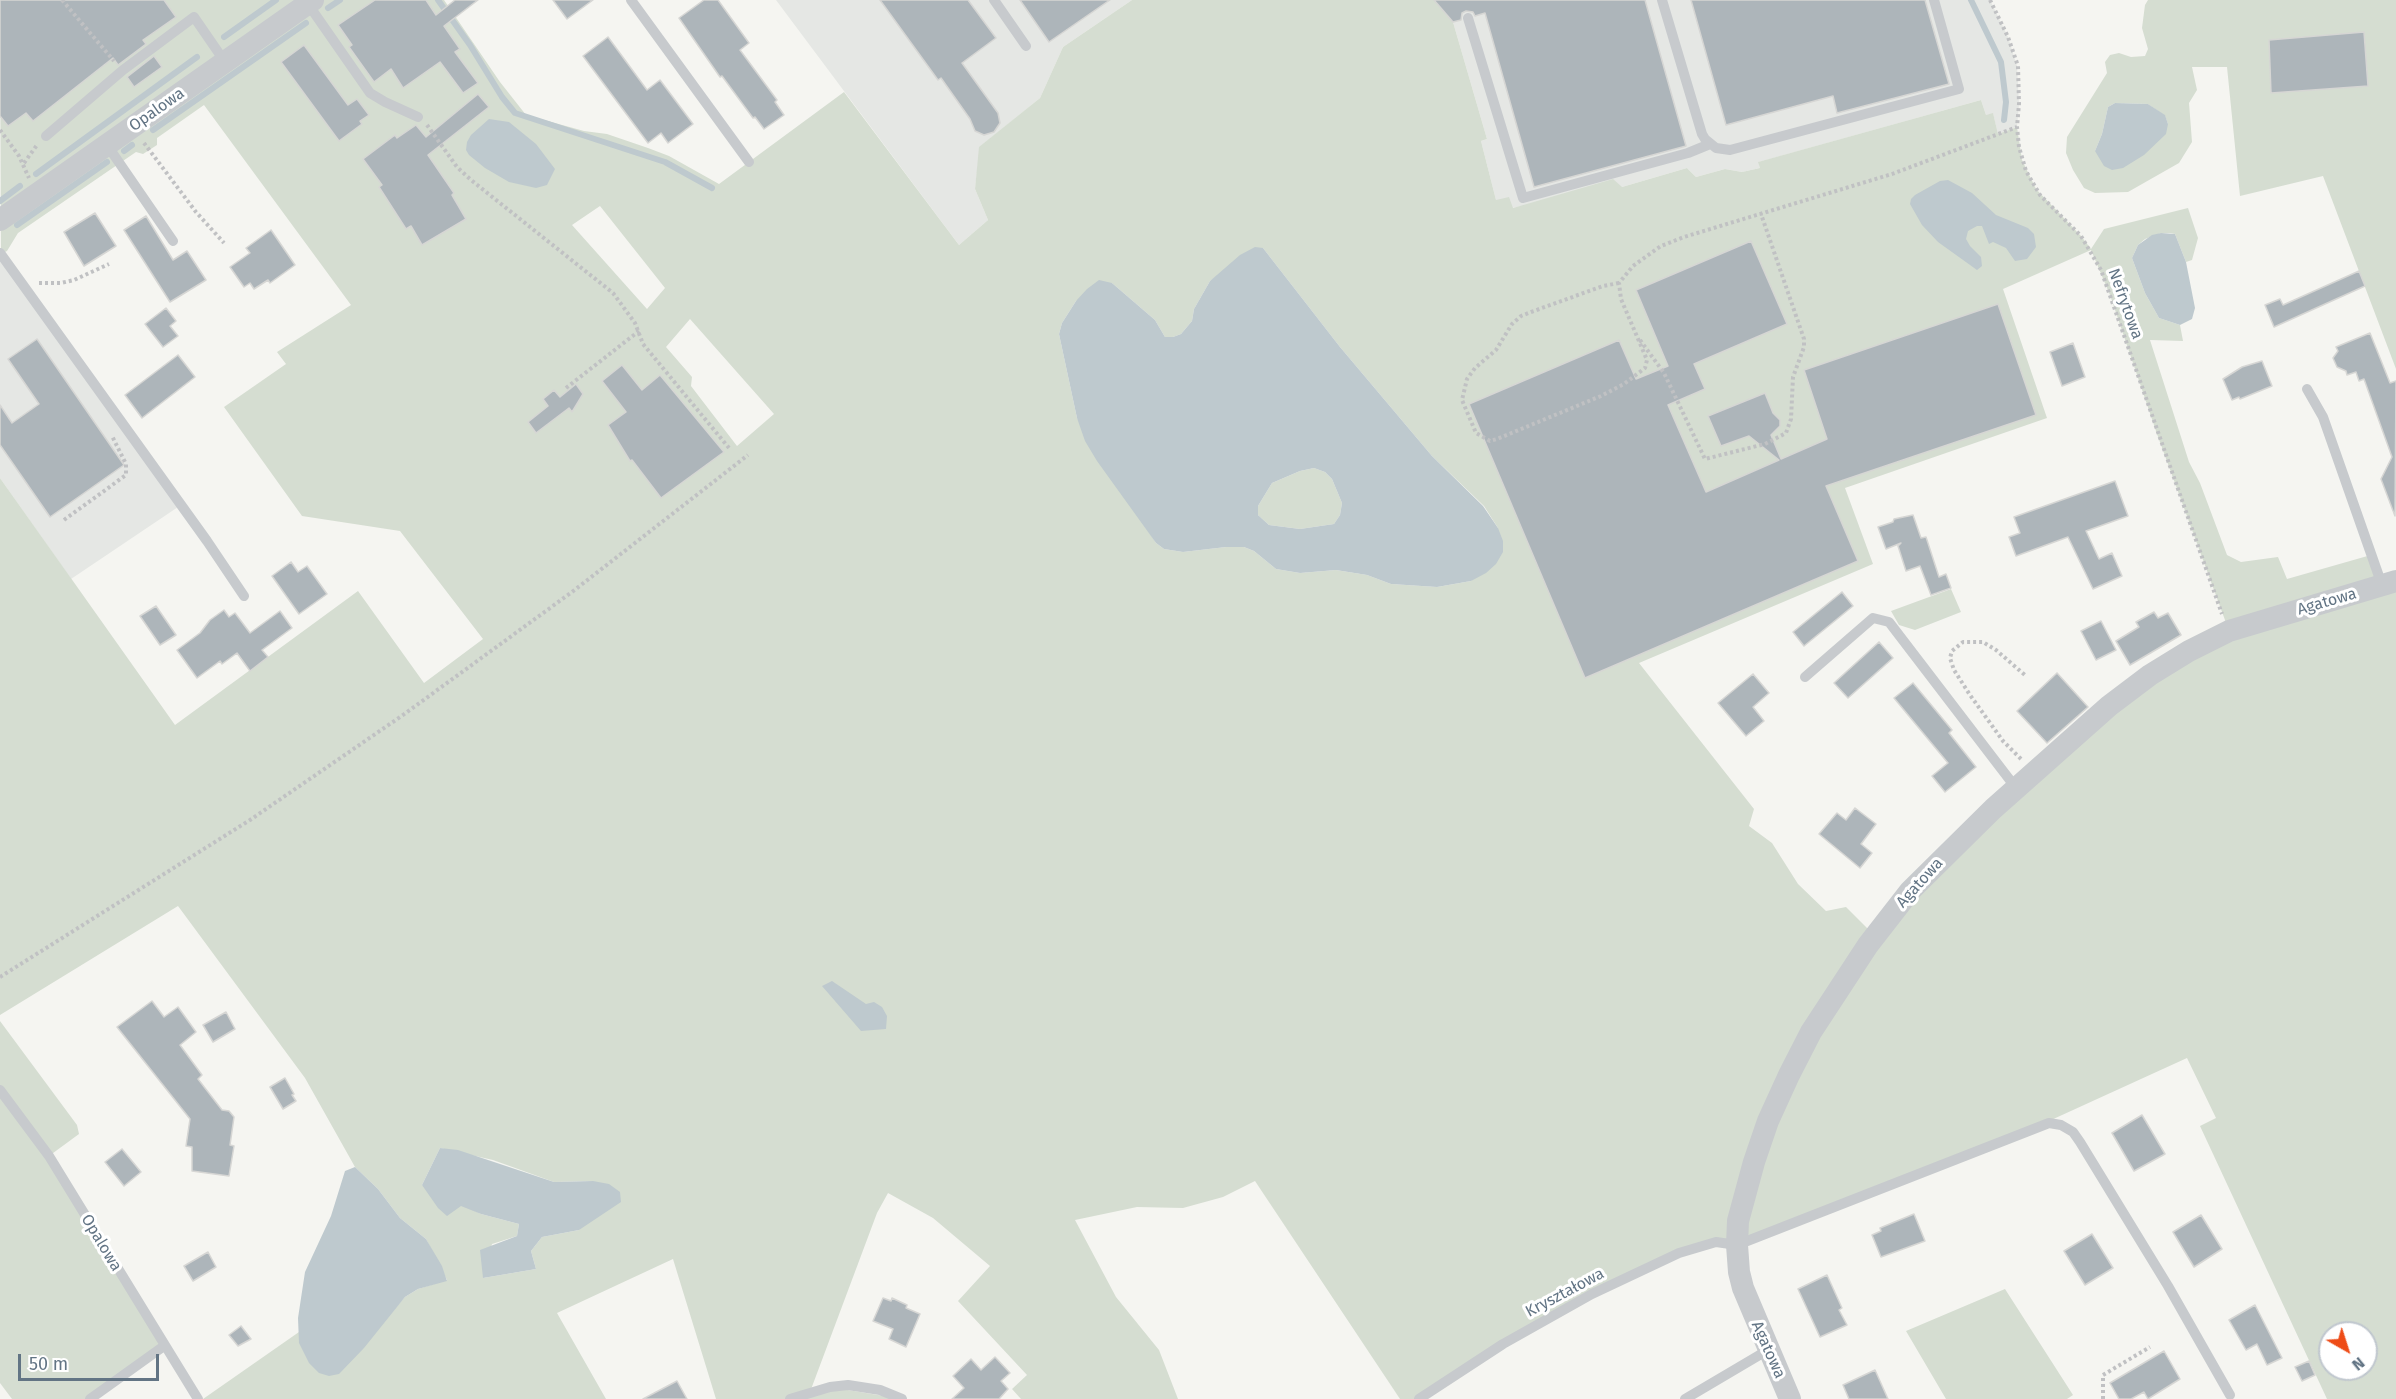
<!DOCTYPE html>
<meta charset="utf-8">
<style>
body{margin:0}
#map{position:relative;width:2396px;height:1399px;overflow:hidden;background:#f5f5f1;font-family:"Fira Sans",sans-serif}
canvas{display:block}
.north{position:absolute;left:2318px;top:1321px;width:60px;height:60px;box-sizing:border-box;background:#fff;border:2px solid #c0c7ce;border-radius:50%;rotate:141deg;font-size:16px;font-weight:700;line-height:24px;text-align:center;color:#627484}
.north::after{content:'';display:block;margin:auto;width:21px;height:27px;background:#ee4c17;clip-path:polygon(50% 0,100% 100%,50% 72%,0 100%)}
.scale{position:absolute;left:18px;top:1354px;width:141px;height:27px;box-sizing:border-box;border:3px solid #627484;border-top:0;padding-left:8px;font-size:18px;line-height:21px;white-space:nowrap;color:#627484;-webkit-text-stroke:4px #fff;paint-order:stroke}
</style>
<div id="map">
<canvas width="2396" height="1399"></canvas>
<div class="north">N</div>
<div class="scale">50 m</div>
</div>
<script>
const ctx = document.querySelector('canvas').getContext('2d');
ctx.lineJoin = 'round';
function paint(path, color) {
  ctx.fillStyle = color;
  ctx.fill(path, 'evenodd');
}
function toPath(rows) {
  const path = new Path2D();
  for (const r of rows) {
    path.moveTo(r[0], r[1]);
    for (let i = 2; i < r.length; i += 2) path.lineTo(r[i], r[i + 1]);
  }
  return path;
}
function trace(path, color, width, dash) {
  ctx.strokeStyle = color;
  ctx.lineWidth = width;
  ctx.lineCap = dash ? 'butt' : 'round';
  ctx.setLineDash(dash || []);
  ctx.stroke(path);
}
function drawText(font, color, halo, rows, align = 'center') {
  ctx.font = font + ' "Fira Sans",sans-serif';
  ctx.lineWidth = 6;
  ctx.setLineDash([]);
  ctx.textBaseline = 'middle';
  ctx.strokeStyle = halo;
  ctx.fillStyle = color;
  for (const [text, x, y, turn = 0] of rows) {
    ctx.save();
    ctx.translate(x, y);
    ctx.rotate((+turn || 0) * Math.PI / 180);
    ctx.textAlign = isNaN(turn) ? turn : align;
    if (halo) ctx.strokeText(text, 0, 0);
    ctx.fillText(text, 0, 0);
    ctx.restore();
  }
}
paint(toPath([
 [776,0,1132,0,1063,47,1040,98,980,147,975,189,988,220,959,245],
 [1434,0,1990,0,2008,37,2017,66,2019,104,2017,127,1998,134,1993,114,1986,115,1981,100,1759,162,1760,168,1742,172,1725,169,1696,177,1687,168,1622,187,1512,208,1496,200,1481,141,1487,139,1453,22],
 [0,253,181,505,71,579,0,478]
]), '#e5e7e4');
paint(toPath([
 [0,0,444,0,500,82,526,115,584,131,607,134,648,148,669,156,719,184,844,92,959,245,988,220,975,189,979,147,1040,98,1063,47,1132,0,1434,0,1453,22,1487,139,1481,141,1496,200,1509,197,1513,208,1613,179,1622,187,1687,168,1696,177,1725,169,1742,172,1760,168,1758,162,1981,100,1986,115,1993,113,1998,134,2017,127,2022,160,2036,189,2081,236,2091,249,2104,229,2188,208,2198,238,2192,260,2186,262,2175,234,2170,233,2161,233,2145,239,2138,245,2132,258,2145,293,2159,318,2180,325,2183,341,2150,340,2189,462,2200,483,2227,555,2241,562,2278,557,2287,579,2371,555,2382,585,2396,581,2396,1399,2327,1399,2200,1126,2216,1118,2187,1058,2038,1126,1737,1245,1716,1242,1592,1294,1419,1399,1400,1399,1255,1181,1223,1197,1183,1208,1137,1207,1075,1220,1116,1297,1159,1350,1178,1399,1021,1399,1012,1389,1027,1375,958,1301,990,1266,933,1218,888,1193,877,1213,810,1392,830,1387,902,1399,716,1399,673,1259,557,1313,606,1399,203,1399,299,1332,299,1343,386,1318,405,1297,418,1289,447,1280,426,1239,400,1218,378,1189,355,1167,305,1078,178,906,0,1015,0,478,175,725,358,591,424,683,483,639,400,531,302,516,224,407,286,364,277,352,351,305,204,105,157,138,157,145,143,154,136,152,18,233,7,251,1,254],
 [600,206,665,288,647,309,572,225],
 [1263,248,1340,347,1432,456,1484,506,1498,528,1471,581,1437,587,1391,584,1367,575,1336,570,1300,573,1276,569,1254,551,1244,547,1226,547,1183,552,1164,549,1156,543,1077,418,1059,334,1062,323,1076,301,1112,283,1155,320,1165,337,1173,337,1181,334,1192,321,1194,309,1210,281],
 [2091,250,2110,295,2157,434,2229,631,2109,706,1875,936,1846,907,1826,911,1798,884,1772,843,1749,826,1754,809,1639,663,1873,564,1845,488,2047,418,2003,289],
 [690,319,774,414,737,446,691,386,692,377,666,347],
 [440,1148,493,1160,554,1182,593,1181,579,1230,542,1237,531,1251,536,1269,483,1278,492,1244,517,1236,519,1224,481,1214,422,1185],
 [2330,1333,2366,1333,2366,1369,2330,1369],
 [2148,0,2396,0,2396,369,2323,176,2240,196,2227,67,2192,67,2197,90,2189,103,2192,142,2179,163,2128,192,2095,193,2084,188,2073,170,2066,153,2067,137,2107,73,2105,62,2110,55,2119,53,2131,57,2145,56,2148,49,2142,28,2145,5],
 [2115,103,2148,104,2165,116,2168,124,2095,151,2102,134,2108,107],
 [1314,468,1325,472,1332,479,1342,503,1340,515,1334,524,1300,529,1269,525,1258,515,1258,506,1272,483,1300,471],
 [1951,589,1961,612,1915,630,1899,625,1891,611],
 [0,1021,77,1125,79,1134,49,1156,164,1346,90,1399,12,1399,0,1383],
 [2005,1289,2073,1395,2067,1399,1946,1399,1906,1331]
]), '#d5ddd1');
paint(toPath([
 [2115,103,2148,104,2165,115,2168,124,2166,134,2144,155,2123,168,2112,170,2104,166,2095,151,2102,134,2108,107],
 [489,119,509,122,536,144,555,169,547,185,536,188,509,182,485,168,469,155,466,150,467,142,471,135],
 [1948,180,1972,193,1996,215,2028,228,2034,234,2036,247,2027,259,2015,261,2006,248,1993,242,1989,244,1982,226,1977,226,1968,231,1966,239,1970,246,1981,257,1982,266,1977,270,1938,242,1922,225,1910,204,1911,199,1915,195,1940,181],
 [2161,233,2175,234,2186,262,2195,308,2192,319,2180,325,2159,318,2145,293,2132,258,2138,245,2152,235],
 [1255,247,1263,248,1340,347,1432,456,1483,506,1498,528,1503,541,1503,552,1496,564,1486,573,1471,581,1437,587,1391,584,1367,575,1336,570,1300,573,1276,569,1254,551,1244,547,1226,547,1183,552,1164,549,1156,543,1097,461,1085,441,1077,418,1059,334,1062,323,1076,301,1087,289,1099,280,1112,283,1155,320,1165,337,1173,337,1181,334,1192,321,1194,309,1210,281,1240,255],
 [1314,468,1325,472,1332,479,1342,503,1340,515,1334,524,1300,529,1269,525,1258,515,1258,506,1272,483,1300,471],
 [832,981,866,1004,874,1002,882,1007,887,1016,886,1029,861,1031,822,986],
 [440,1148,458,1150,554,1182,593,1181,609,1184,620,1192,621,1202,579,1230,542,1237,531,1251,536,1269,483,1278,480,1250,517,1236,519,1224,481,1214,461,1206,447,1216,438,1208,422,1185],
 [355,1167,378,1189,400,1218,426,1239,442,1266,447,1281,418,1289,405,1297,364,1348,339,1374,329,1376,319,1373,309,1363,299,1343,298,1318,305,1272,331,1216,345,1171]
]), '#bec9ce');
trace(toPath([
 [438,0,470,45,502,97,515,113,665,162,712,188],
 [1971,0,2001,62,2006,102,2004,120],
 [328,8,340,0],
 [224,37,276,0],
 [153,130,306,23],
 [124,151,132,145],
 [36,174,197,57],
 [0,201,20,186],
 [17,225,107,162]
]), '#bec9ce', 6);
const building = toPath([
 [0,0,164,0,176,17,143,40,146,44,118,65,113,58,33,121,26,113,8,126,0,116,0,0],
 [375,0,426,0,436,15,455,0,478,0,444,26,460,49,455,52,478,83,463,93,440,62,403,88,391,69,374,82,349,47,352,45,338,25,375,0],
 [553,0,593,0,567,19,553,0],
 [704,0,718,0,749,43,740,50,777,100,775,102,784,115,764,129,755,117,753,118,722,76,720,77,679,18,704,0],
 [880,0,968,0,996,38,962,63,998,113,1000,123,994,132,984,135,975,131,970,119,941,78,938,80,880,0],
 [1020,0,1110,0,1049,42,1020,0],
 [1434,0,1645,0,1686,146,1534,187,1485,13,1475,16,1473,12,1466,11,1462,13,1461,20,1453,22,1434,0],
 [1691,0,1925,0,1949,84,1837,113,1833,96,1726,125,1691,0],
 [2364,32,2368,86,2271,93,2269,40,2364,32],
 [608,37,647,90,660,80,693,124,668,143,661,133,648,143,583,56,608,37],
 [304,45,348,105,357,99,369,115,360,121,362,124,339,141,281,62,304,45],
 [154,56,162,67,134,87,127,77,154,56],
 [478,94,489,107,428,155,454,193,452,195,466,219,422,245,411,226,406,229,379,187,382,185,363,159,395,135,397,138,416,125,426,137,478,94],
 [95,213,116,246,84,266,64,232,95,213],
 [146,216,173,260,187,251,206,280,170,302,124,230,146,216],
 [271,230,295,265,270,283,268,280,254,289,250,283,244,287,230,267,250,253,246,248,271,230],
 [1751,241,1787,324,1694,364,1705,389,1668,405,1706,492,1779,460,1749,436,1721,446,1708,416,1765,393,1773,413,1780,420,1780,426,1771,435,1781,459,1827,439,1804,370,1998,304,2036,415,1826,486,1858,561,1585,678,1469,404,1619,340,1636,379,1668,366,1636,290,1751,241],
 [2359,271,2365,286,2274,327,2265,305,2280,299,2283,305,2359,271],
 [166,308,176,321,170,326,178,336,163,347,145,324,166,308],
 [2370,333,2390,383,2396,381,2395,516,2381,479,2392,457,2364,379,2359,381,2356,372,2347,375,2346,371,2337,367,2333,358,2338,351,2336,347,2370,333],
 [37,339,124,465,50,517,0,445,0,405,12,423,39,404,8,359,37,339],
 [2073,343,2085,377,2062,386,2050,352,2073,343],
 [178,355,195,377,142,418,125,395,178,355],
 [2262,361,2272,386,2240,399,2239,397,2232,400,2223,379,2242,367,2262,361],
 [622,365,642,390,660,375,724,452,661,498,632,460,630,461,608,425,626,412,602,381,622,365],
 [576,384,583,394,572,412,569,408,536,433,528,422,548,406,543,399,554,390,560,397,576,384],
 [2115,481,2128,516,2086,531,2099,559,2112,553,2122,576,2093,589,2068,537,2016,556,2009,537,2020,533,2014,517,2115,481],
 [1913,515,1921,538,1926,537,1939,577,1946,574,1951,588,1931,595,1920,566,1906,571,1898,546,1901,543,1886,549,1878,527,1893,522,1894,519,1913,515],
 [291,562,298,572,307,566,327,594,299,614,272,576,291,562],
 [1842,592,1853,606,1804,646,1793,632,1842,592],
 [156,606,176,635,160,645,140,616,156,606],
 [224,610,229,617,235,613,250,633,280,611,292,628,262,650,268,657,250,671,237,653,222,664,220,661,197,678,177,650,200,633,210,620,224,610],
 [2154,612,2158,618,2168,613,2181,635,2130,665,2116,641,2139,627,2136,622,2154,612],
 [2101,621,2116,650,2096,660,2081,631,2101,621],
 [1879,642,1893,658,1848,698,1834,683,1879,642],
 [2057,673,2088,707,2047,743,2017,711,2057,673],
 [1753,674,1769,693,1753,707,1764,721,1746,736,1718,703,1753,674],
 [1913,683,1952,730,1949,733,1976,767,1945,792,1932,776,1948,763,1894,698,1913,683],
 [1855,808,1876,824,1861,844,1872,853,1860,868,1819,834,1837,813,1846,820,1855,808],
 [152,1001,164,1017,178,1007,196,1032,180,1045,202,1075,198,1079,222,1110,229,1111,234,1117,230,1145,234,1146,229,1176,192,1171,192,1147,186,1146,190,1119,117,1027,152,1001],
 [226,1012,235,1029,213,1042,203,1025,226,1012],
 [285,1078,294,1094,292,1095,296,1101,283,1109,270,1087,285,1078],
 [2142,1115,2165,1154,2134,1171,2112,1133,2142,1115],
 [122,1149,141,1172,124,1186,105,1162,122,1149],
 [1914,1214,1925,1241,1881,1257,1872,1235,1881,1231,1880,1228,1914,1214],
 [2201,1215,2222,1249,2194,1267,2173,1232,2201,1215],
 [2092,1234,2113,1268,2085,1285,2064,1251,2092,1234],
 [208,1252,216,1267,193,1281,184,1266,208,1252],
 [1827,1275,1842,1308,1839,1310,1847,1325,1820,1337,1798,1289,1827,1275],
 [883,1298,891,1301,892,1298,907,1305,906,1308,920,1314,906,1347,889,1339,893,1329,873,1321,883,1298],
 [2255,1305,2282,1358,2267,1365,2257,1344,2246,1350,2229,1320,2255,1305],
 [241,1326,251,1339,238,1346,229,1335,241,1326],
 [2164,1351,2180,1379,2148,1399,2144,1392,2131,1399,2119,1399,2110,1383,2164,1351],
 [995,1357,1010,1373,1001,1381,1008,1389,999,1399,952,1399,964,1388,953,1376,971,1359,981,1370,995,1357],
 [2309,1361,2315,1375,2302,1381,2295,1367,2309,1361],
 [1875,1370,1888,1399,1849,1399,1843,1385,1875,1370],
 [677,1381,687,1399,643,1399,677,1381]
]);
paint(building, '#adb5ba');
trace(building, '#d6d6d4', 1.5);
trace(toPath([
 [62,0,114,61],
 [1990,0,2008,37,2018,66,2019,104,2017,127,2019,147,2026,171,2040,195,2081,236,2101,270,2222,614],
 [427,125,457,167,471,180,613,293,635,323,643,344,729,448],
 [0,130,19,156,29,178],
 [144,143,196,212,224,243],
 [24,163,37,145],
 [39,283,61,283,74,280,109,264],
 [1619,283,1603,286,1531,312,1521,316,1512,324,1496,350,1475,368,1467,379,1462,400,1476,433,1490,441,1497,439,1601,396,1624,384,1645,368,1647,360,1621,299,1619,283,1633,266,1661,246,1684,237,1892,174,2017,127],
 [1640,340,1664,373,1705,459,1765,444,1786,433,1791,419,1793,377,1804,347,1804,339,1761,214],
 [566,388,639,331],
 [64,520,126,475,126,464,112,436],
 [2021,759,2003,741,1970,695,1954,670,1950,658,1952,651,1963,642,1983,642,1996,650,2026,676],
 [0,977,250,820,403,715,572,592,748,455],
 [2103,1399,2103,1375,2150,1347]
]), '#c0c1c3', 4, [3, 3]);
trace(toPath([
 [631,0,749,162],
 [994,0,1026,46],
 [1662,0,1702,134,1705,139,1716,148,1730,150,1959,89,1934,0],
 [308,4,370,93,385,102,418,117],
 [1468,18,1523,198,1688,153,1710,144],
 [46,136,123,70,194,17,225,62],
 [107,145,173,241],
 [0,253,207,541,244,596],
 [2307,389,2323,417,2382,585],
 [1805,677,1873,618,1889,622,2016,788],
 [0,1090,49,1156,198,1399],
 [90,1399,164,1346],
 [790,1399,830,1387,848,1385,880,1390,902,1399],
 [1419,1399,1503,1344,1592,1294,1679,1253,1716,1242,1737,1245,2049,1123,2061,1125,2073,1132,2080,1142,2168,1286,2230,1395],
 [1685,1399,1768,1350]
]), '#c7cacd', 10);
trace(toPath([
 [0,220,313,0],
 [1790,1399,1743,1288,1739,1272,1737,1245,1738,1221,1754,1162,1768,1121,1789,1075,1811,1032,1868,945,1910,891,1993,809,2109,706,2150,675,2189,651,2229,631,2396,581]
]), '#c7cacd', 22);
drawText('16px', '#627484', '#fff', [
 ["Opalowa",157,110,-35],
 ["Nefrytowa",2125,304,70],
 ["Agatowa",2327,602,-16],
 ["Agatowa",1920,883,-48],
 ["Opalowa",101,1243,59],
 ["Kryształowa",1565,1293,-28],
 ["Agatowa",1768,1350,66]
]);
</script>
